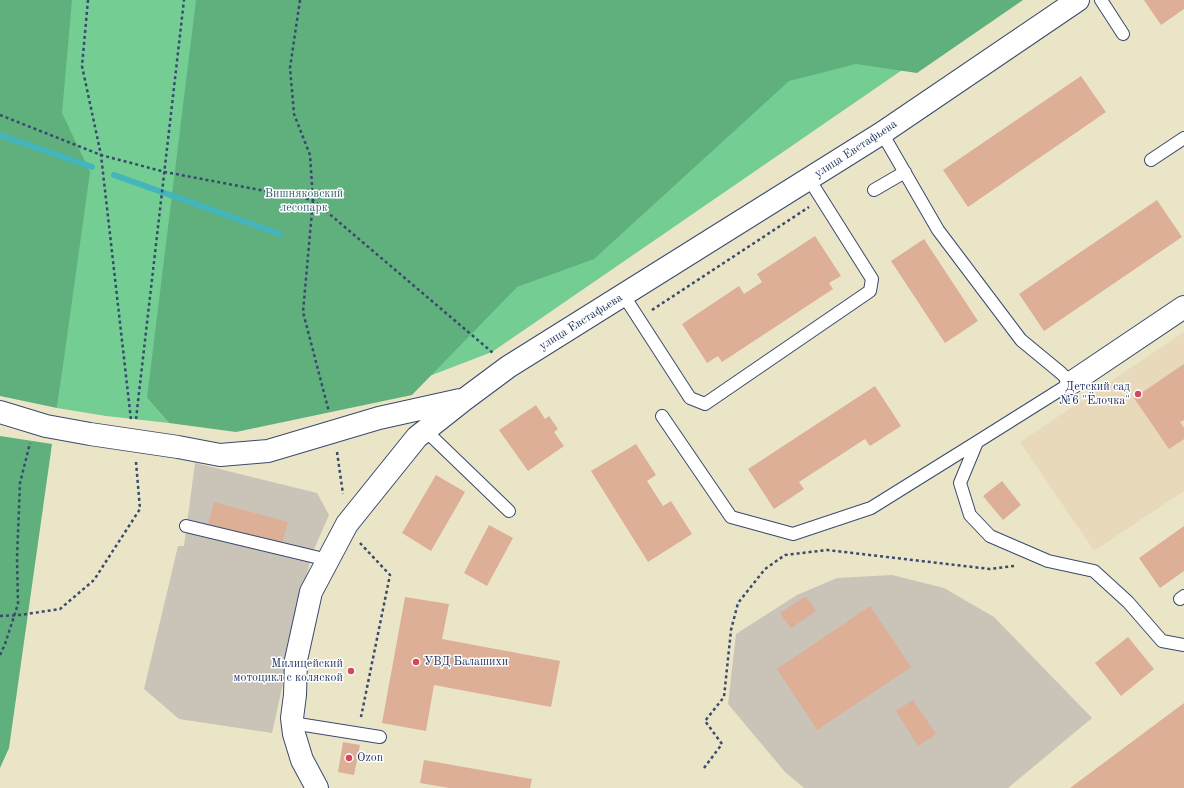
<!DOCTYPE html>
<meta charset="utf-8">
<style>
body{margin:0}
canvas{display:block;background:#ebe5c7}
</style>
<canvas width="1184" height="788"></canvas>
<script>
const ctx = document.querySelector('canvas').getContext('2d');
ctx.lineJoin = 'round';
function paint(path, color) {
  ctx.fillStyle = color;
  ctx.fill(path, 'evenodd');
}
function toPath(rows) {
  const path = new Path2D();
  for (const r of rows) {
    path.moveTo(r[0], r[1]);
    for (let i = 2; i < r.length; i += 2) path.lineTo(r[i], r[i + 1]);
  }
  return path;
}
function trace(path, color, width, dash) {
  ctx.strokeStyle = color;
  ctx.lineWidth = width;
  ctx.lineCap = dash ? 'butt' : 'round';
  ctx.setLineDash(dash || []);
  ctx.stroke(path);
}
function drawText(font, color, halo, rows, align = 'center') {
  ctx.font = font + ' "Old Standard TT",serif';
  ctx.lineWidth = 3;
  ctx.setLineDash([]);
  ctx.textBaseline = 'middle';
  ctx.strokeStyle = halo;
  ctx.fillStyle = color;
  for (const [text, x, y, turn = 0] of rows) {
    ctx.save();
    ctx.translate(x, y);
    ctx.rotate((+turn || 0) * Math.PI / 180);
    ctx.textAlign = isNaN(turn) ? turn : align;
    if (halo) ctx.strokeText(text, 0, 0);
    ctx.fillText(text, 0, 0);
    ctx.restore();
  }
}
paint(toPath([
 [1184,332,1184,491,1094,551,1020,442]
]), '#e8d9ba');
paint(toPath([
 [195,463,317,493,329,515,311,556,272,733,179,719,144,689,178,546,184,546],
 [892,575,944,588,994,617,1092,718,1008,788,804,788,785,772,728,704,736,634,797,595,837,578]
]), '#c9c3b8');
paint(toPath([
 [0,0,1004,0,492,352,406,385,147,398,169,423,106,416,57,408,62,370]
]), '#74cd93');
paint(toPath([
 [0,0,72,0,62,113,90,172,57,408,0,396],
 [196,0,1023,0,917,73,856,64,789,81,594,259,517,287,412,395,236,432,169,423,147,398],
 [0,436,52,444,9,748,0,768]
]), '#5fb07d');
trace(toPath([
 [0,135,92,167],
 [114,175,280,234]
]), '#44b4bd', 6);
paint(toPath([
 [1144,0,1184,0,1184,9,1161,25],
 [1081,76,1106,112,968,207,943,170],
 [1157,200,1182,237,1044,331,1019,294],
 [815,236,841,276,829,283,833,289,722,362,718,356,707,363,682,324,739,286,744,294,762,282,757,274],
 [924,239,978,321,945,343,891,261],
 [1184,364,1184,420,1180,422,1184,428,1184,439,1169,449,1134,398],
 [875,386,901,426,870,446,865,439,799,482,804,489,774,509,748,469],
 [536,405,545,419,549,416,558,429,554,432,564,446,528,471,499,430],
 [636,444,656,475,647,481,663,506,671,501,692,534,648,562,591,471],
 [436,475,465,492,431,551,402,533],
 [1002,481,1021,505,1003,520,983,496],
 [214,502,288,522,282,544,208,524],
 [489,525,513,538,487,586,464,573],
 [1184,526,1184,571,1160,588,1139,558],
 [806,596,816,611,791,628,780,613],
 [405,597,449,604,442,639,560,661,551,707,434,685,426,731,382,723],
 [870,606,911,667,817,730,777,669],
 [1128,637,1154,669,1121,696,1095,663],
 [913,700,936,734,918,746,896,711],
 [1184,703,1184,788,1070,788],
 [343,742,360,745,354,775,338,772],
 [424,760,532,779,530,788,449,788,420,783]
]), '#ddaf97');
const lane = toPath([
 [1101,0,1123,34],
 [882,133,938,230,1021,340,1061,373,1071,383,977,442,960,483,970,515,990,536,1048,561,1094,571,1128,602,1162,641,1184,645],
 [1151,160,1184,138],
 [874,190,905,172],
 [624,296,690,398,705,404,870,291,872,279,809,179],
 [662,416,731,517,793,534,871,508,977,442],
 [426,431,509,511],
 [186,526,328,560],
 [1180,599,1184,596],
 [292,723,380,737]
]);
const street = toPath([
 [1071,383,1184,307],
 [0,412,46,426,90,434,178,447,220,455,268,451,379,418,460,400],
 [317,788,302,760,294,734,292,718,295,695,296,660,311,592,347,524,417,437,465,399,508,367,882,133,1078,0]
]);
trace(lane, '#3a4a6e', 14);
trace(street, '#3a4a6e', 24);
trace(toPath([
 [88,0,82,66,101,155,131,420],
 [300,0,290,68,294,114,310,155,313,200,303,312,329,412],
 [0,115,101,155,165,172,313,200,493,353],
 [652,310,809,207],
 [136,419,184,0],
 [337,452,343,494],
 [360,543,390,575,361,717],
 [0,616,20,615,60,609,94,580,140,509,136,462],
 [0,655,5,644,18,604,17,558,20,483,30,443],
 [704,768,722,744,705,721,724,697,731,630,738,603,765,569,785,555,827,550,990,569,1014,566]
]), '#3a4a6e', 2.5, [3, 3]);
trace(lane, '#fff', 12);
trace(street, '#fff', 22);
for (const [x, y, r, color] of [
 [1138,394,4,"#d1495b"],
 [416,662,4,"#d1495b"],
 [351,671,4,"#d1495b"],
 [349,758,4,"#d1495b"]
]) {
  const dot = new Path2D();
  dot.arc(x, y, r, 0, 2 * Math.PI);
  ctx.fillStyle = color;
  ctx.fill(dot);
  trace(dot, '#fff', 1.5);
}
drawText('12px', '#1b2f5e', '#fff', [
 ["улица Евстафьева",856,149,-33],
 ["улица Евстафьева",581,322,-32]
]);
drawText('12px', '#365e6e', '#fff', [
 ["Вишняковский",304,194],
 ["лесопарк",304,208]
]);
drawText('12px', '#1b2f5e', '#fff', [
 ["Детский сад",1130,387],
 ["№6 \"Ёлочка\"",1130,401],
 ["УВД Балашихи",424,662,"left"],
 ["Милицейский",343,664],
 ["мотоцикл с коляской",343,678],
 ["Ozon",357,758,"left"]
], 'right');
</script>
